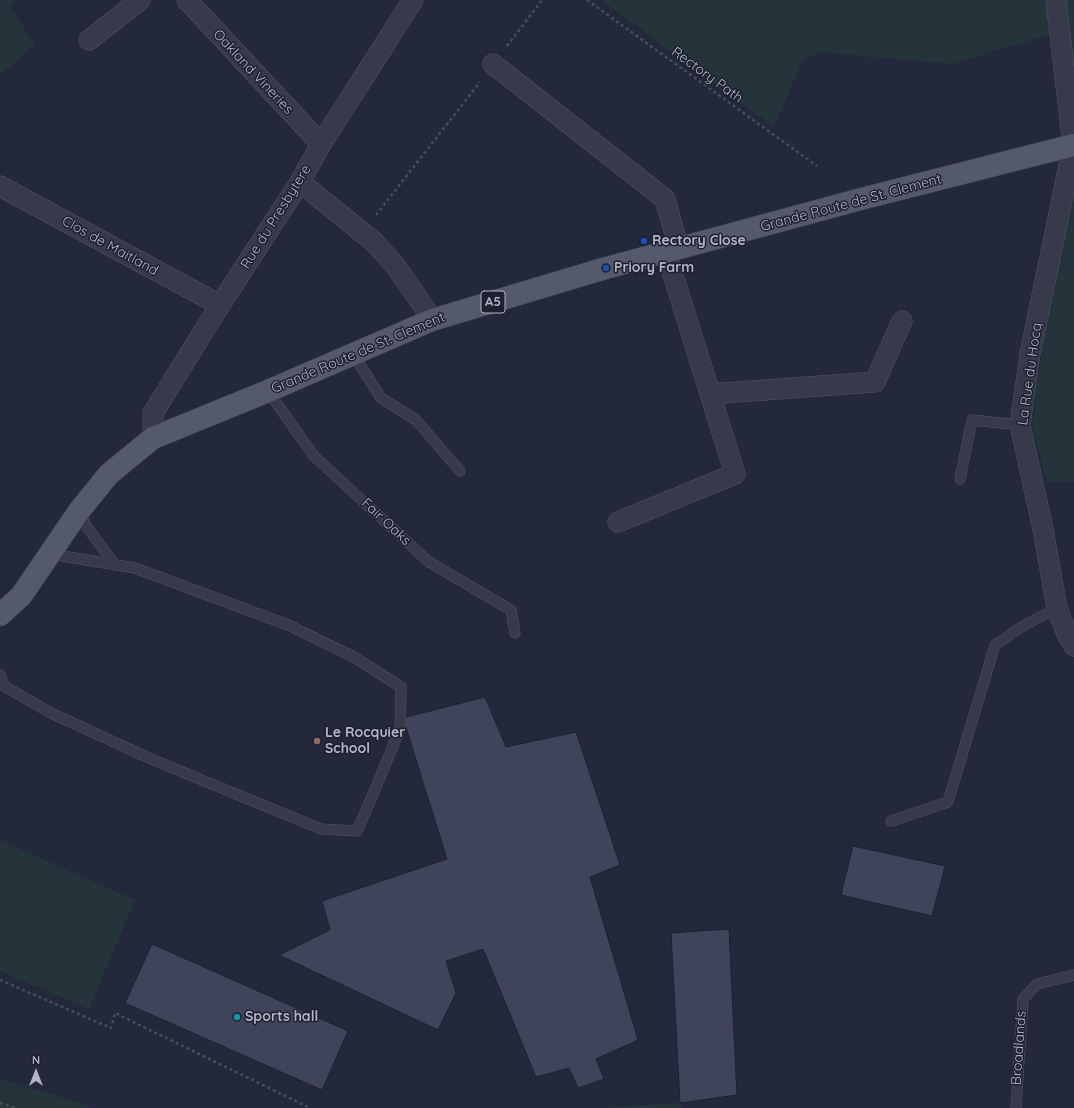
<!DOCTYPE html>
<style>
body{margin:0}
#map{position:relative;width:1074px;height:1108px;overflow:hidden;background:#23283a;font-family:Quicksand,sans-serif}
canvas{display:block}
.north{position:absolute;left:16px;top:1052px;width:40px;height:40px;-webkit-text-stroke:3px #1c202f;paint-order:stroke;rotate:0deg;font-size:11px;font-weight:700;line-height:16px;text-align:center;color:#b1b5c6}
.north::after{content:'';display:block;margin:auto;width:14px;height:18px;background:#b1b5c6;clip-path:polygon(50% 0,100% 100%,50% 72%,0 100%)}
</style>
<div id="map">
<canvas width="1074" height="1108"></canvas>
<div class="north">N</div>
</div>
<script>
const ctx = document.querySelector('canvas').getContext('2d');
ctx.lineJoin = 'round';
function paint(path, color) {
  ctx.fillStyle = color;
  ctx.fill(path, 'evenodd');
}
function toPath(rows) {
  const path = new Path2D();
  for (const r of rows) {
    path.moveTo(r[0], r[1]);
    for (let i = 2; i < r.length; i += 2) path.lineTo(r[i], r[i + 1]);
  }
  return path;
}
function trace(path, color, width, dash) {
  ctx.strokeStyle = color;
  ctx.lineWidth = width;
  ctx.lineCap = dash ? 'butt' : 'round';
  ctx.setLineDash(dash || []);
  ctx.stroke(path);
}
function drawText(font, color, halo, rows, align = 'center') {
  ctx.font = font + ' Quicksand,sans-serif';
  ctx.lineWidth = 3;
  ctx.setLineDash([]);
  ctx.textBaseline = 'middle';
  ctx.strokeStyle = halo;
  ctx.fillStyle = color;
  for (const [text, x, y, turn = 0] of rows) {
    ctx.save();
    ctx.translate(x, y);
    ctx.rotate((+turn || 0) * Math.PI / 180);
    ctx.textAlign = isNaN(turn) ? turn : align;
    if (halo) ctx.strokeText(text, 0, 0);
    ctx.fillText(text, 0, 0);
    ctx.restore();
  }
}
paint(toPath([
 [0,0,17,0,10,6,35,45,0,75],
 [601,0,1045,0,1051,34,953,64,819,52,802,62,774,127],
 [1062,0,1074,0,1074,88],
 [1074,193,1074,482,1047,483,1032,424,1049,301],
 [0,840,135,900,89,1009,0,971],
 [0,1079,67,1099,92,1108,0,1108],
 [680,1103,682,1108,601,1108,679,1103]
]), '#25343b');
const building = toPath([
 [485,697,506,747,576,732,620,865,590,877,638,1040,596,1059,604,1079,578,1088,569,1068,536,1077,483,949,446,961,456,993,438,1030,279,955,330,930,322,901,447,859,403,718,485,697],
 [853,846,945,866,932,916,841,895,853,846],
 [729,929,737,1095,680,1103,671,933,729,929],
 [152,944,348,1031,322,1090,125,1003,152,944]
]);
paint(building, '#3f445a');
trace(building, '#1d2231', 1);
const service = toPath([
 [353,354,381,398,416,420,460,471],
 [268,391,314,456,429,562,511,610,515,633],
 [960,479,972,420,1020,425],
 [79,511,87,527,115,565],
 [0,675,4,686,51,713,151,759,321,829,357,831,374,792,400,729,401,687,354,657,288,625,135,568,50,554],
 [891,821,948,802,995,645,1023,626,1057,608],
 [1016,1108,1023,999,1037,984,1074,975]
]);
const minor = toPath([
 [187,0,321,144],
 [1056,0,1073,146,1030,354,1020,425,1043,529,1057,608,1067,634,1074,646],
 [89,40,140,0],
 [493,64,665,199,679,249],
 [300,182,374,242,394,264,420,301,432,320],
 [0,186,220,305],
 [710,394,875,382,902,321],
 [153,438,153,413,220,305,300,182,321,144,413,0],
 [618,522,735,474,666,252]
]);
const primary = toPath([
 [0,615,21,596,79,511,109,474,153,438,268,391,432,320,606,268,861,199,1074,145]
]);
trace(service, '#515565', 11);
trace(minor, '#515565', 21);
trace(primary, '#3f4453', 23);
trace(toPath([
 [587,0,817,166],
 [507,46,542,0],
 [376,215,480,82],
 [0,980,111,1028,115,1013,310,1108],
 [0,1103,16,1108]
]), '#425159', 2.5, [3, 3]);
trace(service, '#363a4b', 10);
trace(minor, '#363a4b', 20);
trace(primary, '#54596b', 22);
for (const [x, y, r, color] of [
 [644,241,4,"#1a4fb4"],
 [606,268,4,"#1a4fb4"],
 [317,741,4,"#8d6e63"],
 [237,1017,4,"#0f9aa8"]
]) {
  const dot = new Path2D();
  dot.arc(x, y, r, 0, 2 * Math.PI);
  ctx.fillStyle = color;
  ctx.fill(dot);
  trace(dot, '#1c202f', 1.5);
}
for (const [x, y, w] of [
 [493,302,24]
]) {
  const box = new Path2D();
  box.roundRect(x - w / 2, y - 11, w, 22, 3);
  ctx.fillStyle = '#1c202f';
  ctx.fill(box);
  trace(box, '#b1b5c6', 1);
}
drawText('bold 13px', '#b1b5c6', null, [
 ["A5",493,302]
]);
drawText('14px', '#b1b5c6', '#1c202f', [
 ["Oakland Vineries",253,72,47],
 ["Rectory Path",707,75,36],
 ["Grande Route de St. Clement",851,203,-15],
 ["Rue du Presbytere",276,217,-58],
 ["Clos de Maitland",110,246,29],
 ["Grande Route de St. Clement",358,353,-23],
 ["La Rue du Hocq",1030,374,-82],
 ["Fair Oaks",386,522,43],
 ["Broadlands",1019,1048,-86]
]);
drawText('bold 14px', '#b1b5c6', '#1c202f', [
 ["Rectory Close",652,241],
 ["Priory Farm",614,268],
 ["Le Rocquier",325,733],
 ["School",325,749],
 ["Sports hall",245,1017]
], 'left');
</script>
